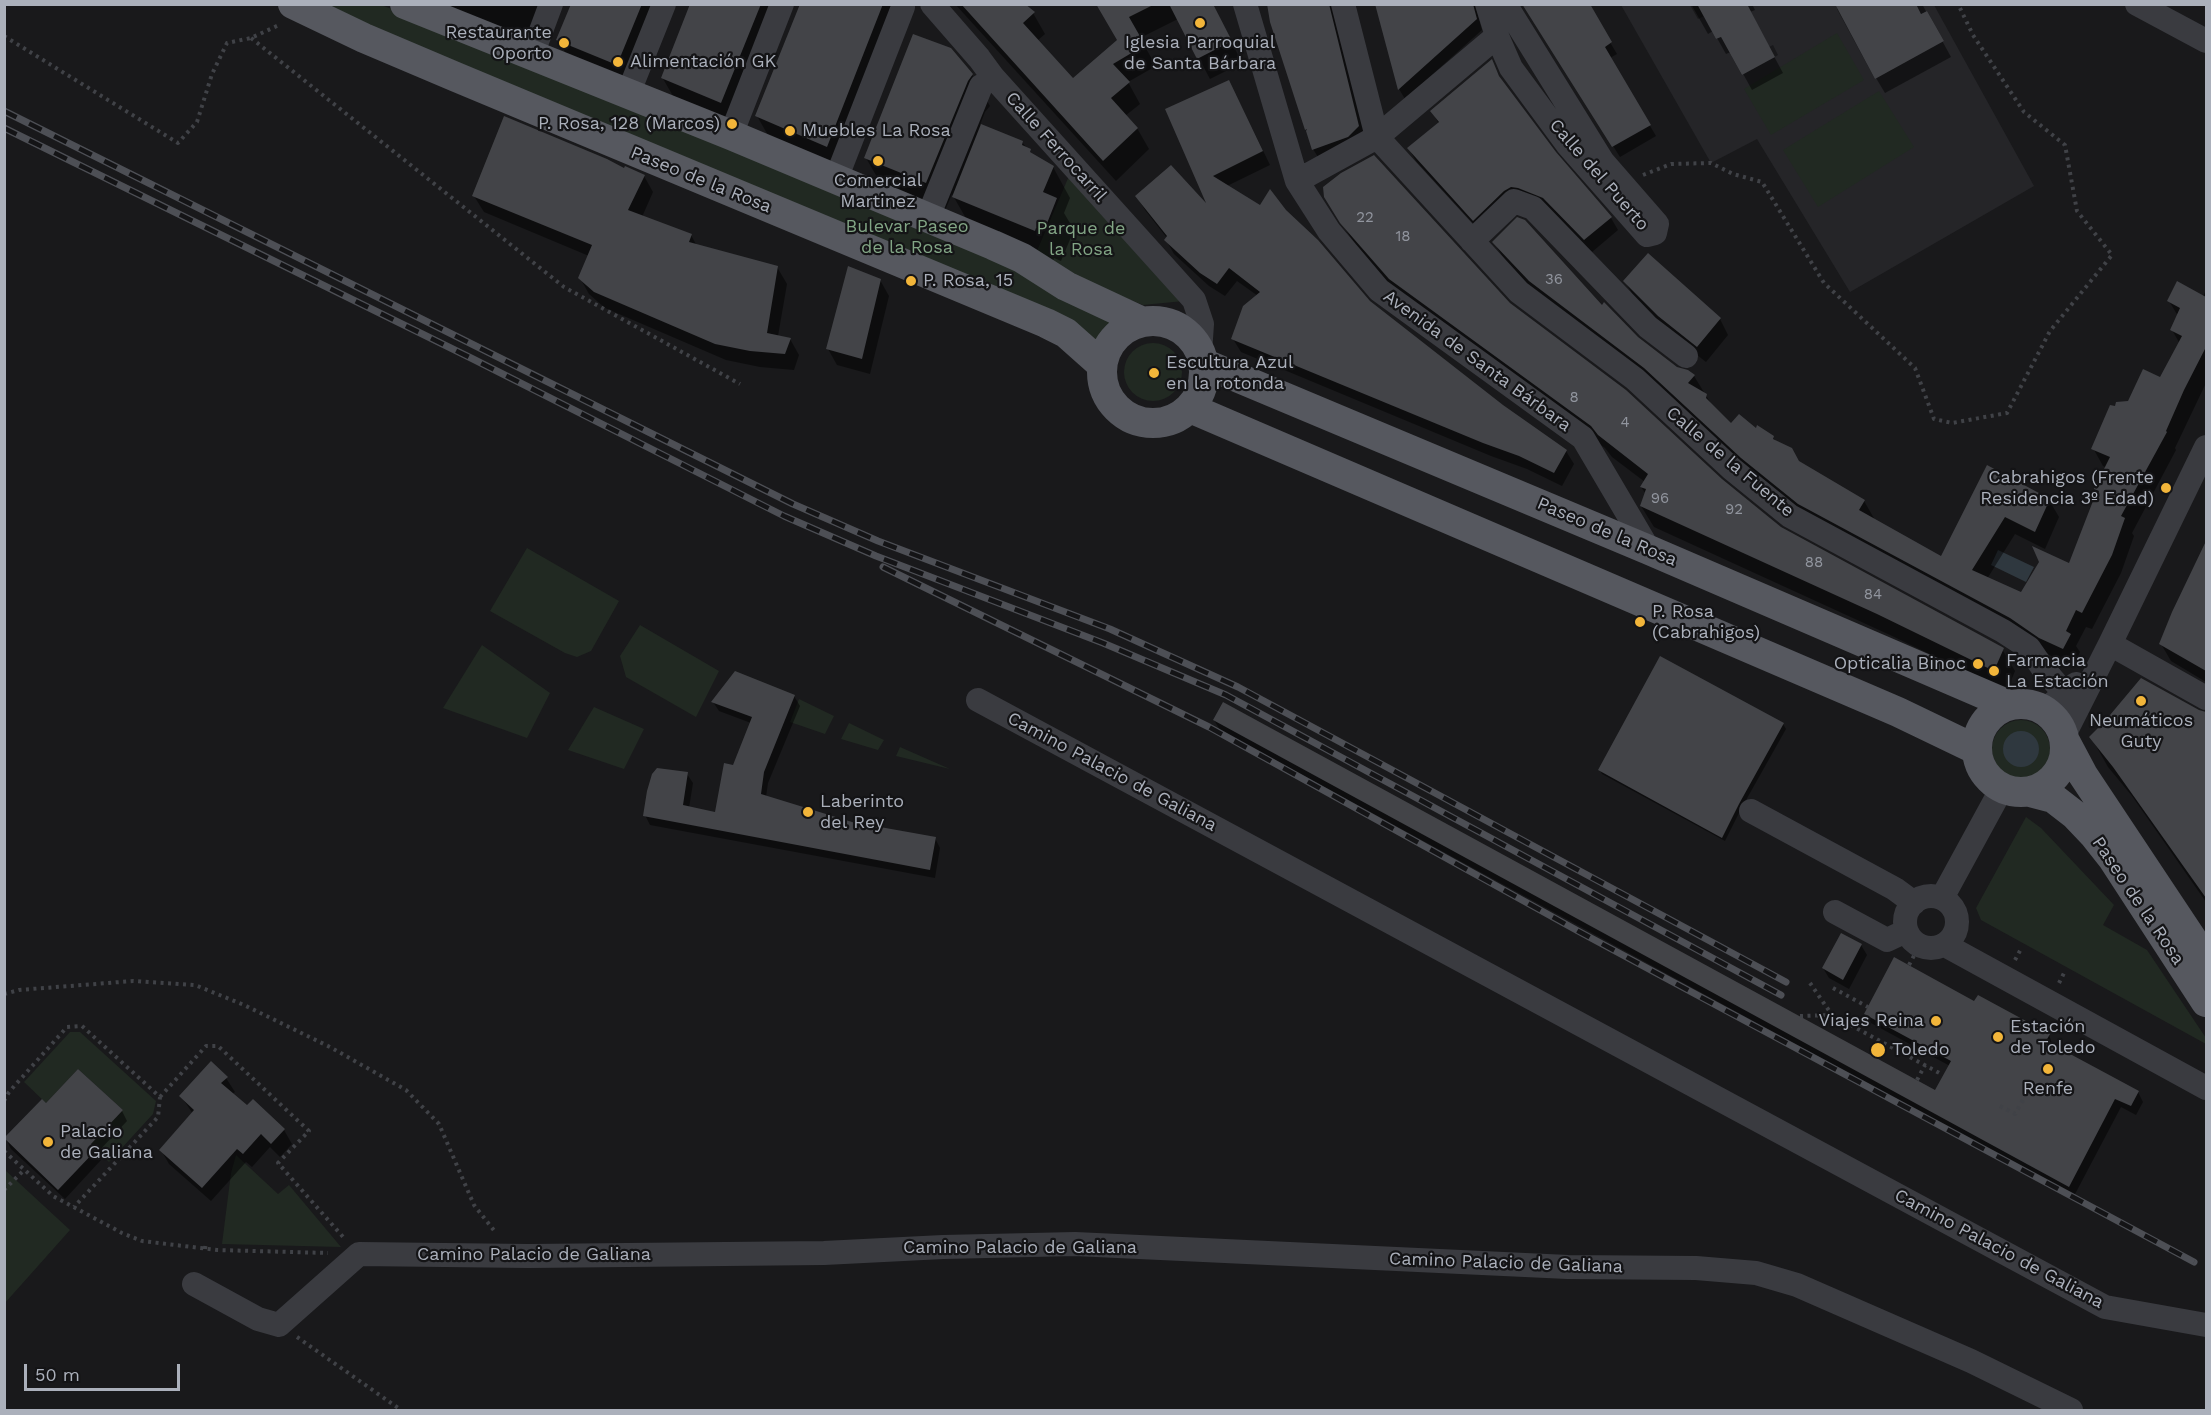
<!DOCTYPE html>
<meta charset="utf-8">
<style>
body{margin:0}
#map{position:relative;width:2211px;height:1415px;overflow:hidden;background:#19191b;font-family:"Work Sans",sans-serif}
canvas{display:block}
.frame{position:absolute;inset:0;border:6px solid #abb0bb;pointer-events:none}
.scale{position:absolute;left:24px;top:1364px;width:156px;height:27px;box-sizing:border-box;border:3px solid #abb0bb;border-top:0;padding-left:8px;font-size:18px;line-height:21px;white-space:nowrap;color:#abb0bb;-webkit-text-stroke:4px #141416;paint-order:stroke}
</style>
<div id="map">
<canvas width="2211" height="1415"></canvas>
<div class="frame"></div>
<div class="scale">50 m</div>
</div>
<script>
const ctx = document.querySelector('canvas').getContext('2d');
ctx.lineJoin = 'round';
function paint(path, color) {
  ctx.fillStyle = color;
  ctx.fill(path, 'evenodd');
}
function toPath(rows) {
  const path = new Path2D();
  for (const r of rows) {
    if (r.length === 3) {
      path.moveTo(r[0] + r[2], r[1]);
      path.arc(r[0], r[1], r[2], 0, 2 * Math.PI);
      continue;
    }
    path.moveTo(r[0], r[1]);
    for (let i = 2; i < r.length; i += 2) path.lineTo(r[i], r[i + 1]);
  }
  return path;
}
function trace(path, color, width, dash) {
  ctx.strokeStyle = color;
  ctx.lineWidth = width;
  ctx.lineCap = dash ? 'butt' : 'round';
  ctx.setLineDash(dash || []);
  ctx.stroke(path);
}
function drawText(font, color, halo, rows, align = 'center') {
  ctx.font = font + ' "Work Sans",sans-serif';
  ctx.lineWidth = 4.5;
  ctx.setLineDash([]);
  ctx.textBaseline = 'middle';
  ctx.strokeStyle = halo;
  ctx.fillStyle = color;
  for (const [text, x, y, turn = 0] of rows) {
    ctx.save();
    ctx.translate(x, y);
    ctx.rotate((+turn || 0) * Math.PI / 180);
    ctx.textAlign = isNaN(turn) ? turn : align;
    if (halo) ctx.strokeText(text, 0, 0);
    ctx.fillText(text, 0, 0);
    ctx.restore();
  }
}
paint(toPath([
 [1621,5,1690,5,1698,19,1704,16,1716,39,1721,37,1742,75,1778,55,1773,45,1769,47,1747,5,1844,5,1837,9,1875,79,1944,41,1927,11,1921,14,1916,5,1934,5,2034,186,1850,292,1757,139,1711,163]
]), '#252528');
paint(toPath([
 [312,5,381,5,422,20,927,223,1115,317,1091,346],
 [1837,33,1864,80,1771,135,1744,89],
 [1879,91,1914,147,1818,207,1783,150],
 [1069,176,1194,300,1143,305,1033,260],
 [1153,372,29],
 [527,548,619,601,591,651,577,657,565,653,490,611],
 [640,625,719,671,696,717,626,677,620,656],
 [482,645,550,693,527,738,443,708],
 [799,699,834,716,825,734,790,722],
 [594,707,644,729,624,769,568,750],
 [2021,749,29],
 [849,723,884,740,878,750,841,739],
 [900,747,950,769,896,756],
 [2026,817,2041,828,2114,905,2103,925,2147,950,2206,1038,2206,1044,1981,920,1976,908],
 [70,1032,80,1032,156,1101,153,1114,109,1162,91,1144,123,1110,78,1069,46,1103,24,1082],
 [236,1155,278,1194,289,1185,341,1247,222,1244,231,1173],
 [5,1170,70,1230,5,1303]
]), '#212922');
paint(toPath([
 [1998,550,2034,567,2026,582,1991,565],
 [2021,749,18]
]), '#2f383f');
paint(toPath([
 [408,4,551,4,532,46],
 [573,4,672,4,634,95,576,71,558,40],
 [692,4,790,4,738,133,680,108,662,77],
 [802,4,903,4,839,166,769,137,757,116],
 [955,4,1023,4,1033,13,1045,34,1037,41,1073,80,1118,40,1098,4,1213,4,1242,63,1210,79,1178,19,1140,38,1156,66,1128,82,1140,104,1125,116,1137,128,1149,149,1116,181],
 [1268,4,1332,4,1366,140,1321,162,1313,149,1272,22],
 [1376,4,1475,4,1482,30,1405,99,1399,89],
 [1524,4,1599,24,1617,54,1610,58,1656,136,1620,157],
 [1691,4,1752,4,1755,10,1750,12,1783,73,1752,90,1731,52,1726,54,1713,31,1708,34],
 [1922,4,1951,57,1885,93,1876,78,1847,5],
 [1491,61,1503,83,1554,153,1611,218,1618,230,1592,252,1527,200,1481,232,1416,161,1409,149,1439,124,1432,111],
 [972,75,990,106,985,112,980,125,1022,142,1033,156,1053,167,1070,198,1064,213,1074,230,1061,261,1054,258,1053,261,971,227,952,194,944,213,884,189,866,158],
 [1236,95,1270,165,1227,186,1261,207,1285,211,1369,302,1502,406,1566,451,1574,464,1562,486,1527,469,1491,456,1241,352,1233,339,1258,296,1237,281,1225,296,1209,286,1174,254,1166,240,1167,238,1145,210,1137,197,1210,209,1167,110],
 [625,170,644,176,653,192,642,217,691,235,697,246,777,267,787,284,778,336,790,339,799,355,794,370,760,367,726,360,605,308,589,294,580,278,589,256,484,212,474,196],
 [1339,219,1509,304,1780,528,2002,649,2015,671,2007,691,1890,635,1654,527,1641,506,1646,494,1641,487,1645,482,1612,457,1605,448,1403,301,1355,244],
 [1494,242,1602,307,1638,339,1677,369,1688,371,1694,376,1713,407,1731,426,1756,430,1773,438,1799,463,1864,501,1875,520,1941,558,1988,467,2049,500,2059,517,2045,549,2015,534,1987,579,2022,594,2070,565,2099,494,2096,489,2107,468,2103,466,2093,448,2115,408,2129,402,2161,379,2180,344,2172,330,2178,316,2169,301,2203,296,2206,290,2206,383,2175,448,2176,450,2132,533,2134,536,2121,573,2092,629,2086,627,2076,646,2080,652,2073,666,2051,656,2021,636,1809,521,1540,299,1504,259],
 [880,280,889,296,870,374,837,365,828,349],
 [1625,281,1720,319,1728,335,1706,362,1668,332,1634,297],
 [2206,546,2206,682,2171,661,2161,644,2173,612],
 [1660,658,1783,724,1786,729,1741,809,1725,841,1602,774,1600,770],
 [794,696,800,706,768,783,766,797,852,824,935,838,940,848,935,878,650,825,645,815,687,774,693,783,689,808,716,814,751,723,719,711,713,702],
 [2199,712,2206,712,2206,902,2132,796,2108,767,2091,737],
 [1214,720,1936,1092,1950,1066,1871,1023,1866,1013,2049,1035,2053,1046,2138,1092,2143,1102,2136,1115,2121,1107,2074,1196,1220,730],
 [1861,945,1867,955,1849,989,1829,978,1823,968],
 [226,1078,235,1092,232,1094,247,1107,253,1101,284,1130,292,1144,280,1157,270,1147,252,1167,246,1162,211,1201,169,1164,161,1150,193,1114,181,1096],
 [46,1105,122,1111,127,1121,97,1153,101,1160,65,1199,11,1149,6,1139]
]), '#0007');
paint(toPath([
 [571,4,642,4,617,65,556,40],
 [690,4,761,4,721,103,661,78],
 [800,4,883,4,827,147,755,116],
 [961,4,1025,4,1035,12,1023,23,1073,78,1117,40,1096,4,1155,4,1129,17,1145,45,1113,64,1130,82,1111,98,1138,128,1103,161],
 [1169,4,1213,4,1232,41,1197,59],
 [1267,4,1329,4,1359,126,1348,137,1312,150,1306,131,1307,129,1305,130,1270,22],
 [1375,4,1473,4,1477,19,1398,90],
 [1522,4,1590,4,1612,42,1605,47,1651,125,1612,147],
 [1697,4,1747,4,1775,57,1742,75,1721,37,1716,39],
 [1835,4,1916,4,1921,14,1927,11,1944,41,1875,79],
 [913,34,951,48,973,74,968,81,926,183,864,158],
 [1492,59,1499,76,1556,152,1612,217,1584,240,1543,198,1518,188,1511,187,1504,191,1473,221,1407,148,1439,122,1430,111],
 [1229,80,1263,151,1213,176,1260,205,1270,189,1286,210,1318,240,1370,301,1503,405,1567,450,1554,473,1519,456,1483,443,1231,339,1243,306,1260,292,1229,268,1217,284,1200,273,1164,240,1167,236,1135,196,1171,165,1206,203,1165,109],
 [504,116,607,159,624,168,625,166,645,175,628,210,692,234,689,242,778,266,767,333,791,338,785,354,750,351,715,344,594,292,578,278,592,245,472,196],
 [981,124,1023,141,1022,145,1031,149,1030,152,1054,166,1043,192,1057,198,1044,231,1036,228,1035,231,952,197],
 [1374,155,1510,303,1626,390,1722,479,1781,527,2004,648,1994,671,1877,614,1640,506,1646,489,1640,487,1648,474,1598,435,1591,426,1389,279,1340,223,1324,197,1323,187,1341,173],
 [1517,217,1525,220,1602,305,1604,302,1638,337,1677,367,1688,370,1695,375,1688,383,1707,394,1706,398,1731,423,1739,414,1756,428,1757,425,1774,436,1773,439,1792,448,1799,461,1865,500,1859,510,1941,556,1987,465,2050,499,2035,532,2005,517,1972,570,2021,592,2039,562,2032,546,2069,563,2093,501,2099,491,2094,489,2110,457,2091,449,2110,405,2115,406,2116,402,2128,401,2143,369,2160,377,2182,336,2170,330,2180,308,2167,301,2177,281,2206,297,2206,347,2184,390,2166,431,2167,432,2121,516,2125,518,2112,555,2082,613,2076,610,2066,631,2071,634,2063,649,2039,638,2010,618,1798,504,1741,458,1644,368,1529,281,1492,242],
 [1648,253,1721,318,1697,347,1658,316,1623,281],
 [848,266,881,279,862,359,826,349],
 [2206,541,2206,671,2159,644,2172,612],
 [1660,656,1784,723,1739,804,1722,838,1598,770],
 [735,671,795,695,764,772,761,794,852,822,936,837,930,870,643,816,647,791,652,774,657,768,688,772,683,805,715,812,724,763,733,765,752,717,711,702],
 [2141,678,2199,710,2206,712,2206,898,2113,767,2089,737,2105,721],
 [1223,702,1935,1090,1951,1061,1864,1014,1894,957,1974,1001,1978,995,2050,1034,2046,1041,2139,1091,2131,1106,2115,1099,2069,1187,1213,720],
 [1841,933,1862,944,1843,980,1822,968],
 [211,1061,228,1077,221,1083,247,1105,253,1099,285,1129,271,1144,261,1134,243,1154,237,1149,202,1188,159,1150,194,1110,179,1096],
 [78,1069,123,1110,91,1144,96,1150,58,1190,4,1138,42,1099,46,1103]
]), '#434448');
trace(toPath([
 [4,36,178,143,197,122,212,74,227,43,251,38,279,25],
 [251,38,564,287,740,384],
 [1643,175,1671,164,1711,163,1733,174,1762,182,1824,283,1915,368,1934,419,1952,423,2007,413,2050,331,2112,255,2077,211,2065,145,2024,112,1973,35,1958,4],
 [2015,960,2022,947],
 [1909,965,1917,950],
 [1810,983,1832,1015,1943,1075],
 [2059,983,2065,971],
 [1833,988,1868,1007],
 [4,994,19,990,133,981,195,985,244,1005,330,1047,406,1090,439,1124,474,1205,496,1233],
 [1800,1016,1831,1015],
 [1917,1080,1925,1065],
 [160,1097,206,1046,218,1046,309,1131,278,1163,344,1238],
 [4,1101,9,1092,67,1027,82,1026,160,1097,158,1117,74,1207],
 [2000,1106,2015,1114,2023,1100],
 [4,1151,53,1196,122,1233,142,1241,217,1250,328,1253],
 [4,1190,24,1170],
 [205,1249,206,1242],
 [297,1337,401,1410]
]), '#404247', 4, [3, 4.5]);
trace(toPath([
 [932,4,979,58,993,77,1194,300,1202,324,1200,353],
 [1245,4,1297,181,1329,231,1379,290,1583,438,1649,550],
 [1343,4,1377,137,1519,292,1635,379,1732,469,1790,516,2003,631,2029,648,2042,667,2065,694],
 [2137,4,2206,41],
 [1497,36,1511,68,1567,144,1647,235,1655,233,1657,224,1603,162,1505,4],
 [532,55,551,4],
 [628,94,664,4],
 [731,135,782,4],
 [836,179,903,7],
 [1297,181,1377,137,1497,36,1487,4],
 [928,217,981,86],
 [1472,241,1514,201,1533,208,1648,327,1686,356],
 [2110,644,2206,698],
 [978,700,2105,1307,2206,1325],
 [2045,710,2076,684],
 [2064,735,2110,644,2206,447],
 [1751,811,1895,889,1914,903],
 [1931,922,26],
 [1942,898,2002,788],
 [1835,912,1887,940,1906,931],
 [1945,945,2206,1088],
 [194,1284,258,1319,279,1325,359,1254,529,1256,824,1253,943,1247,1075,1244,1568,1267,1696,1268,1756,1273,1797,1285,1971,1361,2071,1410]
]), '#3a3b40', 24);
trace(toPath([
 [293,4,364,38,456,77,1046,323,1066,333,1102,365],
 [405,4,731,135,993,245,1022,258,1066,286,1143,322],
 [1153,372,51],
 [1203,363,1649,550,2009,705],
 [1190,408,1898,712,1977,750],
 [2021,748,44],
 [2066,743,2083,775,2206,960],
 [2030,792,2053,798,2075,815,2094,835,2113,859,2206,1002]
]), '#56585f', 30);
const rail = toPath([
 [4,111,793,504,878,541,1110,629,1238,687,1786,982],
 [4,128,473,359,784,516,876,556,1103,643,1226,695,1781,995],
 [883,567,1209,727,1578,931,2194,1262]
]);
trace(rail, '#4d4f55', 7);
trace(rail, '#141416', 4.5, [14]);
for (const [x, y, r, color] of [
 [1200,23,6,"#f2b53a"],
 [564,43,6,"#f2b53a"],
 [618,62,6,"#f2b53a"],
 [732,124,6,"#f2b53a"],
 [790,131,6,"#f2b53a"],
 [878,161,6,"#f2b53a"],
 [911,281,6,"#f2b53a"],
 [1154,373,6,"#f2b53a"],
 [2166,488,6,"#f2b53a"],
 [1640,622,6,"#f2b53a"],
 [1978,664,6,"#f2b53a"],
 [1994,671,6,"#f2b53a"],
 [2141,701,6,"#f2b53a"],
 [808,812,6,"#f2b53a"],
 [1936,1021,6,"#f2b53a"],
 [1998,1037,6,"#f2b53a"],
 [1878,1050,8,"#f2b53a"],
 [2048,1069,6,"#f2b53a"],
 [48,1142,6,"#f2b53a"]
]) {
  const dot = new Path2D();
  dot.arc(x, y, r, 0, 2 * Math.PI);
  ctx.fillStyle = color;
  ctx.fill(dot);
  trace(dot, '#141416', 2);
}
drawText('15px', '#91959e', null, [
 ["22",1365,218],
 ["18",1403,237],
 ["36",1554,280],
 ["8",1574,398],
 ["4",1625,423],
 ["96",1660,499],
 ["92",1734,510],
 ["88",1814,563],
 ["84",1873,595]
]);
drawText('18px', '#abb0bb', '#141416', [
 ["Restaurante",552,33,"right"],
 ["Oporto",552,54,"right"],
 ["Iglesia Parroquial",1200,43,"center"],
 ["de Santa Bárbara",1200,64,"center"],
 ["Alimentación GK",630,62],
 ["P. Rosa, 128 (Marcos)",720,124,"right"],
 ["Muebles La Rosa",802,131],
 ["Comercial",878,181,"center"],
 ["Martinez",878,202,"center"],
 ["P. Rosa, 15",923,281],
 ["Escultura Azul",1166,363],
 ["en la rotonda",1166,384],
 ["Cabrahigos (Frente",2154,478,"right"],
 ["Residencia 3º Edad)",2154,499,"right"],
 ["P. Rosa",1652,612],
 ["(Cabrahigos)",1652,633],
 ["Farmacia",2006,661],
 ["La Estación",2006,682],
 ["Opticalia Binoc",1966,664,"right"],
 ["Neumáticos",2141,721,"center"],
 ["Guty",2141,742,"center"],
 ["Laberinto",820,802],
 ["del Rey",820,823],
 ["Viajes Reina",1924,1021,"right"],
 ["Estación",2010,1027],
 ["de Toledo",2010,1048],
 ["Toledo",1892,1050],
 ["Renfe",2048,1089,"center"],
 ["Palacio",60,1132],
 ["de Galiana",60,1153]
], 'left');
drawText('18px', '#abb0bb', '#141416', [
 ["Calle Ferrocarril",1056,147,48],
 ["Calle del Puerto",1599,175,49],
 ["Paseo de la Rosa",701,180,22],
 ["Avenida de Santa Bárbara",1477,361,36],
 ["Calle de la Fuente",1730,462,40],
 ["Paseo de la Rosa",1607,532,23],
 ["Camino Palacio de Galiana",1112,772,28],
 ["Paseo de la Rosa",2138,901,56],
 ["Camino Palacio de Galiana",1020,1248],
 ["Camino Palacio de Galiana",1999,1249,28],
 ["Camino Palacio de Galiana",534,1255],
 ["Camino Palacio de Galiana",1506,1263,2]
]);
drawText('18px', '#82a585', '#141416', [
 ["Bulevar Paseo",907,227],
 ["de la Rosa",907,248],
 ["Parque de",1081,229],
 ["la Rosa",1081,250]
]);
</script>
